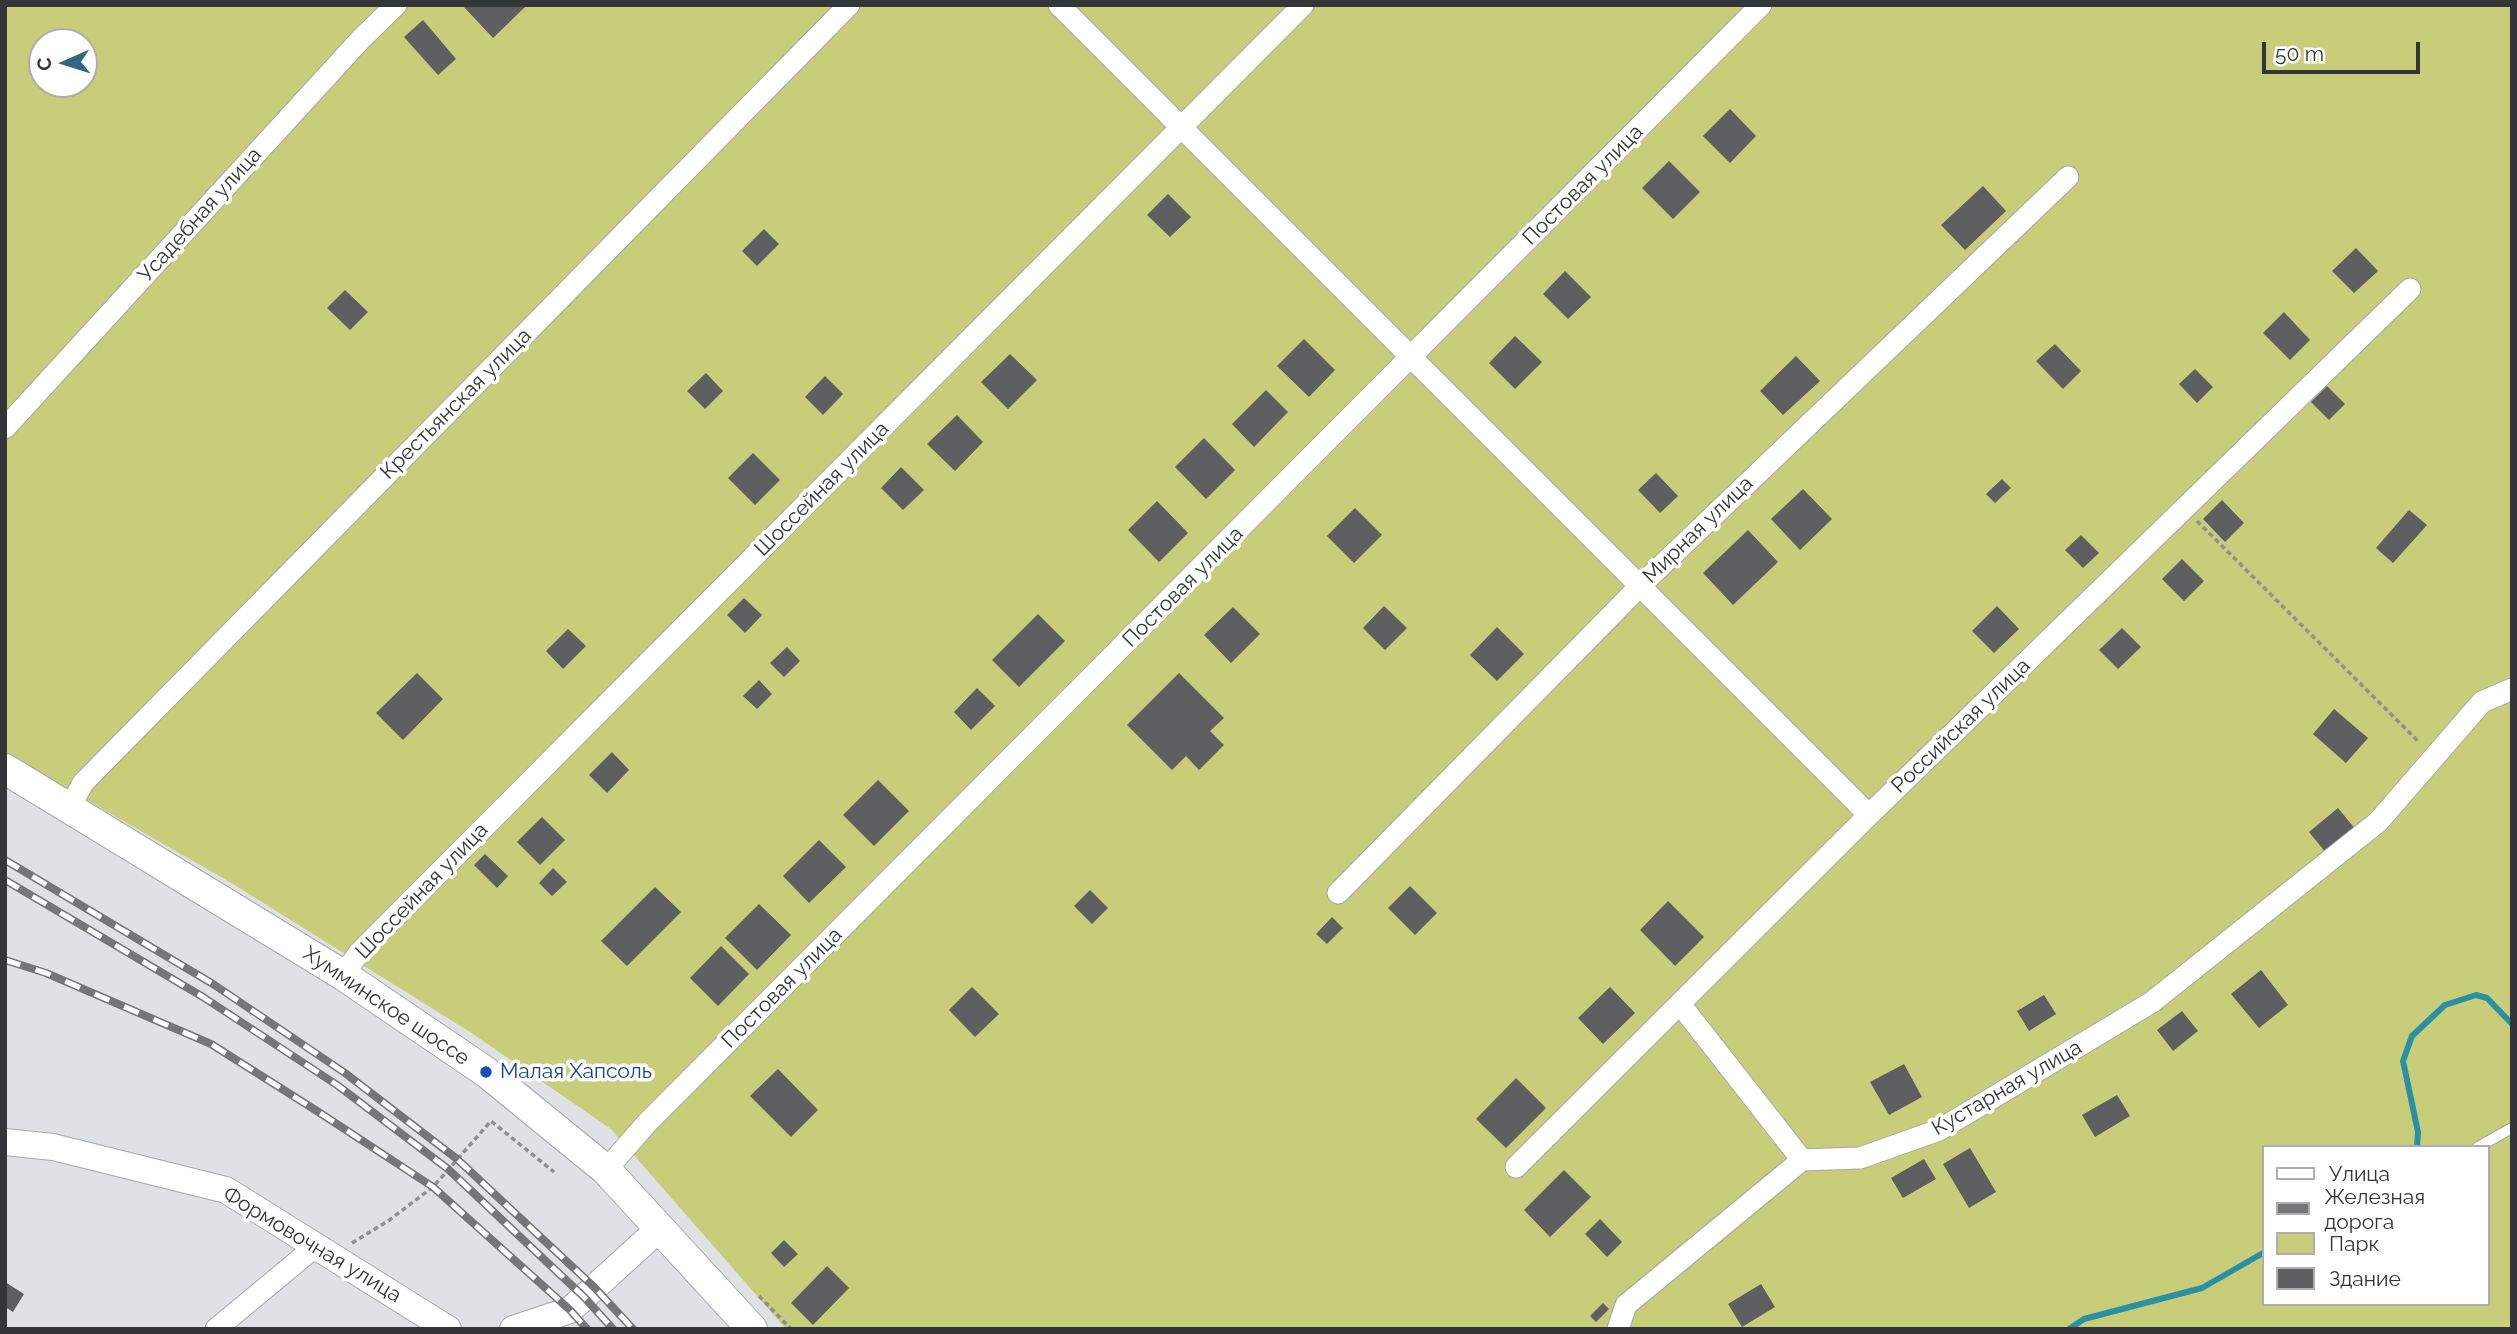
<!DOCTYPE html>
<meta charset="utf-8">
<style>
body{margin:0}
#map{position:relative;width:2517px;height:1334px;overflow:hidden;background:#e0e1e4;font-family:Raleway,sans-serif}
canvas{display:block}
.frame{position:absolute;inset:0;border:7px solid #343536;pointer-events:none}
.legend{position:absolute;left:2262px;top:1145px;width:228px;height:161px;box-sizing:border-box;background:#fff;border:2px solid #aeaeaf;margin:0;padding:9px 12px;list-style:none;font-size:21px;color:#343536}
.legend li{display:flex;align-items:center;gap:14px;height:35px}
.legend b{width:35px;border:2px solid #aeaeaf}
.north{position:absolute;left:28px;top:28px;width:70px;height:70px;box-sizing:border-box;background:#fff;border:2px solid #aeaeaf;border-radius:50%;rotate:267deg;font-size:19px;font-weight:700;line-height:28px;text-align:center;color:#343536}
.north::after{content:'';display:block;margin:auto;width:24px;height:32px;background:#326783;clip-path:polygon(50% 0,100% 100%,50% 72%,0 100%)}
.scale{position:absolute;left:2262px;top:42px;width:158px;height:32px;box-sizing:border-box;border:4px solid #343536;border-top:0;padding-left:9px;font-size:21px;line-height:24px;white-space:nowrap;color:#343536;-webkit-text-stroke:5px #fff;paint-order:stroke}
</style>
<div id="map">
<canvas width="2517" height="1334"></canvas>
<div class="frame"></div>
<ul class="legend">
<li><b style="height:9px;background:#fff"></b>Улица</li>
<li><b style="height:9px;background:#757678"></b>Железная дорога</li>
<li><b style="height:19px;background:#c7cd78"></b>Парк</li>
<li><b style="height:19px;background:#5f5e60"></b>Здание</li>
</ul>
<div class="north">С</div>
<div class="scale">50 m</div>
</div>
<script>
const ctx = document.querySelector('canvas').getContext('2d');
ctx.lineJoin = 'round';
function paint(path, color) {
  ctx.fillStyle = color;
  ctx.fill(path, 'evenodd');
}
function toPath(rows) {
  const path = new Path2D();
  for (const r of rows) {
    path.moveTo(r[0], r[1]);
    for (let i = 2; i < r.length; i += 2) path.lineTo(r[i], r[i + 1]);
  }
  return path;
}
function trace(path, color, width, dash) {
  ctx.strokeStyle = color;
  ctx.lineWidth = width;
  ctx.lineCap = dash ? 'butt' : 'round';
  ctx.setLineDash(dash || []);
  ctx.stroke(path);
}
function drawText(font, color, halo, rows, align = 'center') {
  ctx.font = font + ' Raleway,sans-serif';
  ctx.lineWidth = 7;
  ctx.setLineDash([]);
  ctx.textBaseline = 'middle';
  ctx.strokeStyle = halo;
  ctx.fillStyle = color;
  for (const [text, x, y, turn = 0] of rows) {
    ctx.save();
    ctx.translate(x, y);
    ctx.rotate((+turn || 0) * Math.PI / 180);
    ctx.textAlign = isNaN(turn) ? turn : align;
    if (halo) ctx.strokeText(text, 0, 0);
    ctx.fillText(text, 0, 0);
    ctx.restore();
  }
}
paint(toPath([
 [5,5,2512,5,2512,1329,786,1329,611,1129,470,1032,233,884,5,753],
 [42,42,84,42,84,84,42,84],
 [2263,1147,2487,1147,2487,1304,2263,1304]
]), '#c7cd78');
trace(toPath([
 [2417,1147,2418,1132,2403,1061,2412,1036,2445,1005,2476,995,2487,998,2512,1024],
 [2069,1329,2084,1319,2202,1288,2263,1253]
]), '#2a91a5', 6);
paint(toPath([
 [462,5,523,5,525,7,493,38],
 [423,20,456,59,438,75,404,37],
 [1730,109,1756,136,1730,163,1703,136],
 [1669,161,1700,192,1673,219,1642,188],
 [1983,186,2006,211,1965,250,1941,225],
 [1168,194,1191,217,1170,237,1147,215],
 [764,229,779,244,757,266,742,251],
 [2356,248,2378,271,2354,293,2332,271],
 [1565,271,1591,297,1568,319,1543,294],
 [345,290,368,312,350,330,327,308],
 [2284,312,2310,340,2290,360,2263,333],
 [1515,336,1542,362,1515,389,1489,363],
 [1304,339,1335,370,1309,397,1277,366],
 [2055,344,2081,371,2063,389,2036,361],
 [1010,354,1037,380,1008,409,981,382],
 [1796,356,1820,381,1783,415,1760,391],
 [2195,369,2213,387,2197,403,2179,384],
 [706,373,723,391,705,409,687,391],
 [825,376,843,394,823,415,805,397],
 [2327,386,2345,404,2329,420,2311,402],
 [1266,390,1288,412,1254,447,1232,424],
 [957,415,983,442,955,471,927,444],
 [1204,438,1235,470,1206,499,1175,467],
 [753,453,780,480,755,505,728,478],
 [901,467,924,490,903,510,881,488],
 [1656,473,1678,496,1660,513,1638,490],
 [2002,479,2011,488,1995,503,1986,494],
 [1803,489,1832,519,1800,550,1771,519],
 [2222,500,2244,523,2225,542,2203,519],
 [1157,501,1188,533,1159,562,1128,530],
 [1355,508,1382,535,1354,563,1327,536],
 [2409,510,2427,525,2393,563,2376,548],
 [1748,530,1778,562,1733,605,1703,573],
 [2081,535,2099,553,2083,568,2065,550],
 [2182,559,2204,581,2184,601,2162,579],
 [744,598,762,615,745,633,727,615],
 [1384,606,1407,628,1385,650,1363,628],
 [1997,606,2019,629,1994,653,1972,631],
 [1233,607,1260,634,1231,663,1204,635],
 [1038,614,1065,641,1019,687,992,660],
 [1497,627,1524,654,1497,681,1470,655],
 [2122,628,2141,647,2118,669,2099,650],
 [568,629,586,646,563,669,546,651],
 [787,647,800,661,784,677,770,663],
 [417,673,443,699,403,740,376,713],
 [1179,673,1224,718,1210,731,1224,745,1199,770,1186,756,1172,770,1127,725],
 [759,680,772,694,757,709,743,696],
 [977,688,995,706,971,730,954,712],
 [2334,709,2368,738,2346,763,2313,734],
 [612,752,629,770,607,793,589,775],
 [878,780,909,811,874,846,843,815],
 [2338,808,2356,830,2327,854,2309,832],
 [542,817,565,840,540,865,517,842],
 [819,840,846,867,809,903,783,876],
 [485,854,508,876,497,888,474,865],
 [553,868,567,882,552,896,539,883],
 [1410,886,1437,913,1415,935,1388,908],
 [655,887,681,912,627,966,601,941],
 [1090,890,1108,908,1092,924,1074,906],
 [1668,901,1704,937,1675,966,1640,930],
 [759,904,791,935,757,970,725,938],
 [1332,917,1343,928,1327,944,1316,934],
 [721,946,749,974,718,1006,690,978],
 [2261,970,2288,1005,2259,1028,2231,994],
 [972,987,999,1014,975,1037,949,1010],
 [1610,987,1635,1013,1603,1044,1578,1018],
 [2044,995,2056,1014,2029,1031,2017,1011],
 [2182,1011,2198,1031,2173,1051,2157,1030],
 [1904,1064,1922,1097,1889,1115,1870,1082],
 [778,1069,818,1110,791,1137,750,1096],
 [1516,1078,1546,1108,1506,1148,1476,1119],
 [2117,1095,2130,1116,2095,1137,2082,1115],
 [1970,1148,1996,1192,1969,1208,1943,1164],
 [1924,1159,1936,1179,1903,1198,1891,1178],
 [1564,1170,1591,1197,1550,1237,1524,1210],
 [1600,1219,1622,1242,1607,1257,1585,1234],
 [784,1240,798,1254,784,1267,771,1253],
 [827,1266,849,1288,813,1325,791,1303],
 [5,1282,24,1294,13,1312,5,1307],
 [1761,1284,1775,1307,1742,1327,1728,1304],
 [1603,1303,1609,1309,1596,1322,1590,1316]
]), '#5f5e60');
const service = toPath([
 [2478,1147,2512,1128]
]);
const minor = toPath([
 [1059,5,1869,815],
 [5,428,361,39,396,5],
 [70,807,83,783,849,5],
 [1338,893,1640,586,2068,177],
 [343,975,359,953,1303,5],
 [1680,1004,1802,1160],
 [1516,1167,1869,815,2410,289],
 [606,1170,646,1124,1761,5],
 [216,1329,316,1246],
 [1618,1329,1626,1305,1802,1160,1860,1158,1939,1130,2152,1002,2378,822,2482,702,2512,689]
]);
const tertiary = toPath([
 [5,1142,53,1147,226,1190,448,1329],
 [513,1329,570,1310,661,1227]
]);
const secondary = toPath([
 [5,769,343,975,486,1072,606,1170,752,1329]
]);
trace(service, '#a6a8ab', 12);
trace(minor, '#a6a8ab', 23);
trace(tertiary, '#a6a8ab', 28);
trace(secondary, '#a6a8ab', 32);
trace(toPath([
 [2197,521,2420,743],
 [352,1243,388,1221,433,1187,491,1121,554,1172],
 [759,1296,791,1329]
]), '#8f9092', 3.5, [5, 3.5]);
trace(service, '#fff', 10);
trace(minor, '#fff', 21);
trace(tertiary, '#fff', 26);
trace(secondary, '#fff', 30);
const rail = toPath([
 [5,860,213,984,345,1073,457,1159,594,1287,633,1329],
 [5,880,203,997,337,1085,448,1169,584,1297,613,1329],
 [5,960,46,973,211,1044,317,1111,433,1187,570,1310,587,1329]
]);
trace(rail, '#757678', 8);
trace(rail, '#fff', 5, [16]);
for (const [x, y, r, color] of [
 [486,1072,7,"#1a4fb4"]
]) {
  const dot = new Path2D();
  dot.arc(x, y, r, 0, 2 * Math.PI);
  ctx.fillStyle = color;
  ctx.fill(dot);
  trace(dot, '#fff', 2.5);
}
drawText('21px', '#343536', '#fff', [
 ["Постовая улица",1583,185,-45],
 ["Усадебная улица",200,215,-48],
 ["Крестьянская улица",456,404,-45],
 ["Шоссейная улица",822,489,-45],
 ["Мирная улица",1698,530,-44],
 ["Постовая улица",1183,587,-45],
 ["Российская улица",1961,726,-44],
 ["Шоссейная улица",422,891,-46],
 ["Постовая улица",782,988,-45],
 ["Хумминское шоссе",386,1006,34],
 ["Кустарная улица",2007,1088,-30],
 ["Формовочная улица",312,1245,31]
]);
drawText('21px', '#164399', '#fff', [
 ["Малая Хапсоль",500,1072]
], 'left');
</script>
